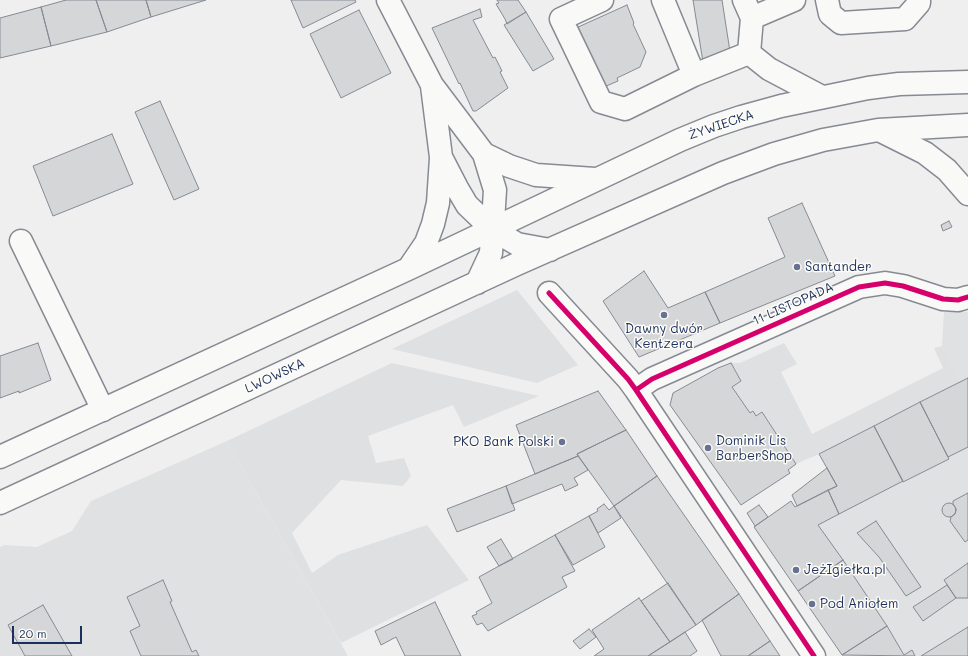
<!DOCTYPE html>
<meta charset="utf-8">
<style>
body{margin:0}
#map{position:relative;width:968px;height:656px;overflow:hidden;background:#efefef;font-family:Mali,sans-serif}
canvas{display:block}
.scale{position:absolute;left:12px;top:626px;width:70px;height:18px;box-sizing:border-box;border:2px solid #1b2f5e;border-top:0;padding-left:5px;font-size:12px;line-height:14px;white-space:nowrap;color:#1b2f5e;-webkit-text-stroke:3px #fdfcf7;paint-order:stroke}
</style>
<div id="map">
<canvas width="968" height="656"></canvas>
<div class="scale">20 m</div>
</div>
<script>
const ctx = document.querySelector('canvas').getContext('2d');
ctx.lineJoin = 'round';
function paint(path, color) {
  ctx.fillStyle = color;
  ctx.fill(path, 'evenodd');
}
function toPath(rows) {
  const path = new Path2D();
  for (const r of rows) {
    if (r.length === 3) {
      path.moveTo(r[0] + r[2], r[1]);
      path.arc(r[0], r[1], r[2], 0, 2 * Math.PI);
      continue;
    }
    path.moveTo(r[0], r[1]);
    for (let i = 2; i < r.length; i += 2) path.lineTo(r[i], r[i + 1]);
  }
  return path;
}
function trace(path, color, width, dash) {
  ctx.strokeStyle = color;
  ctx.lineWidth = width;
  ctx.lineCap = dash ? 'butt' : 'round';
  ctx.setLineDash(dash || []);
  ctx.stroke(path);
}
function drawText(font, color, halo, rows, align = 'center') {
  ctx.font = font + ' Mali,sans-serif';
  ctx.lineWidth = 3;
  ctx.setLineDash([]);
  ctx.textBaseline = 'middle';
  ctx.strokeStyle = halo;
  ctx.fillStyle = color;
  for (const [text, x, y, turn = 0] of rows) {
    ctx.save();
    ctx.translate(x, y);
    ctx.rotate((+turn || 0) * Math.PI / 180);
    ctx.textAlign = isNaN(turn) ? turn : align;
    if (halo) ctx.strokeText(text, 0, 0);
    ctx.fillText(text, 0, 0);
    ctx.restore();
  }
}
paint(toPath([
 [944,312,968,312,968,656,915,656,912,650,904,655,887,626,818,525,839,513,827,468,819,454,960,382,942,346],
 [227,441,348,656,0,656,0,547,5,545,37,547,72,531,91,501]
]), '#dfe1e2');
paint(toPath([
 [517,290,578,365,537,383,392,349],
 [784,343,797,364,781,372,812,434,943,368,934,348,942,346,960,382,819,454,796,464,762,412,756,416,753,411,750,413,732,387,741,381,731,363,740,363],
 [392,363,539,396,464,427,453,405,368,436,376,463,404,458,411,476,403,486,341,480,292,533,312,573,338,555,427,525,469,580,341,643,227,441]
]), '#dee0e2');
const building = toPath([
 [66,0,96,0,107,32,51,46,41,7,66,0],
 [96,0,146,0,151,17,107,32,96,0],
 [146,0,206,0,151,17,146,0],
 [291,0,355,0,356,2,303,28,291,0],
 [497,0,518,0,526,12,507,24,505,19,496,4,499,3,497,0],
 [693,0,722,0,731,58,703,62,693,0],
 [627,5,634,23,633,24,646,52,640,67,617,78,618,81,604,87,576,28,627,5],
 [41,7,51,46,0,58,0,18,41,7],
 [480,9,482,17,473,20,493,58,495,57,502,71,500,72,508,88,476,111,473,111,460,83,459,84,432,28,480,9],
 [359,10,391,73,341,98,310,34,359,10],
 [526,12,554,59,533,71,504,25,526,12],
 [160,101,199,189,174,200,135,112,160,101],
 [112,134,133,184,53,216,33,166,112,134],
 [802,203,835,276,720,323,705,292,785,257,768,218,802,203],
 [949,221,952,227,943,231,941,225,949,221],
 [644,271,668,308,705,292,720,323,639,357,603,301,644,271],
 [38,343,51,380,19,393,19,391,0,398,0,356,38,343],
 [731,363,741,381,732,387,750,413,753,411,756,416,762,412,796,464,788,470,790,473,741,505,670,405,673,393,718,368,731,363],
 [968,378,968,447,948,457,920,402,968,378],
 [598,391,626,430,577,454,578,456,535,474,516,425,598,391],
 [920,402,949,459,903,482,874,426,920,402],
 [874,426,903,481,839,514,828,490,837,486,819,454,874,426],
 [626,430,657,476,614,506,577,454,626,430],
 [578,456,588,470,574,478,578,485,565,491,562,484,512,504,506,486,578,456],
 [827,468,837,486,797,506,792,495,827,468],
 [657,476,739,594,696,625,614,506,657,476],
 [506,486,515,510,457,532,447,509,506,486],
 [828,490,839,514,818,525,843,560,798,591,754,527,791,501,795,507,828,490],
 [968,493,968,540,965,542,950,521,951,517,955,514,956,509,953,504,953,501,968,493],
 [949,510,7],
 [604,504,609,510,614,506,621,518,598,533,589,516,598,511,597,509,604,504],
 [759,505,768,517,755,526,747,513,759,505],
 [589,516,605,547,573,565,555,535,589,516],
 [876,521,921,587,906,596,879,557,857,533,876,521],
 [555,535,575,571,562,577,567,587,488,631,482,623,477,625,472,616,477,614,476,612,492,603,479,577,555,535],
 [501,539,513,559,499,566,487,547,501,539],
 [843,560,887,626,842,655,798,591,843,560],
 [968,563,968,598,956,598,944,580,968,563],
 [163,580,172,601,170,602,192,652,196,650,199,656,141,656,130,631,140,626,127,597,163,580],
 [668,583,696,625,670,642,641,601,668,583],
 [947,585,956,598,923,621,913,607,947,585],
 [739,594,770,641,748,656,721,656,702,620,739,594],
 [639,598,670,642,648,656,594,656,604,649,592,630,639,598],
 [435,602,461,656,405,656,396,637,381,645,375,631,435,602],
 [43,605,72,656,25,656,8,625,43,605],
 [887,626,904,655,912,650,915,656,842,655,887,626],
 [968,627,968,656,921,656,968,627],
 [589,629,596,637,580,649,573,641,589,629],
 [685,632,697,651,690,656,648,656,685,632],
 [770,641,780,656,748,656,770,641]
]);
paint(building, '#d5d6d8');
trace(building, '#868a93', 1);
const minor = toPath([
 [602,0,561,19,601,102,625,109,694,75],
 [663,0,694,75,749,53,769,69,822,97],
 [744,0,752,18],
 [827,0,830,14,841,23,905,19,919,3,919,0],
 [749,53,752,18,794,0],
 [21,241,103,410],
 [549,293,628,379,636,390,814,656],
 [636,390,652,379,859,287,885,283,903,286,943,299,958,300,968,297]
]);
const major = toPath([
 [388,0,432,85,484,154,495,190,491,253,477,283],
 [432,86,441,157,457,188,467,205,492,229,517,244,550,250],
 [879,130,925,153,947,170,968,194],
 [484,154,509,166,536,175,595,179],
 [409,268,426,243,433,224,438,203,441,158],
 [0,457,408,269,680,140,714,126,741,117,781,106,868,88,899,84,968,82],
 [0,503,517,264,723,173,774,154,823,140,878,130,968,125]
]);
trace(minor, '#868a93', 25);
trace(major, '#868a93', 25);
trace(minor, '#f9f9f8', 22);
trace(major, '#f9f9f8', 22);
trace(toPath([
 [549,293,628,379,636,390,814,656],
 [636,390,652,379,859,287,885,283,903,286,943,299,958,300,968,297]
]), '#d6006c', 5);
for (const [x, y, r, color] of [
 [797,267,4,"#657291"],
 [664,315,4,"#657291"],
 [562,442,4,"#657291"],
 [708,448,4,"#657291"],
 [796,570,4,"#657291"],
 [812,604,4,"#657291"]
]) {
  const dot = new Path2D();
  dot.arc(x, y, r, 0, 2 * Math.PI);
  ctx.fillStyle = color;
  ctx.fill(dot);
  trace(dot, '#fdfcf7', 1.5);
}
drawText('13px', '#1b2f5e', '#fdfcf7', [
 ["ŻYWIECKA",721,125,-19],
 ["11 LISTOPADA",793,304,-24],
 ["LWOWSKA",275,376,-25]
]);
drawText('13px', '#1b2f5e', '#fdfcf7', [
 ["Santander",805,267],
 ["Dawny dwór",664,329,"center"],
 ["Kentzera",664,344,"center"],
 ["Dominik Lis",716,441],
 ["BarberShop",716,456],
 ["PKO Bank Polski",554,442,"right"],
 ["JeżIgiełka.pl",804,570],
 ["Pod Aniołem",820,604]
], 'left');
</script>
